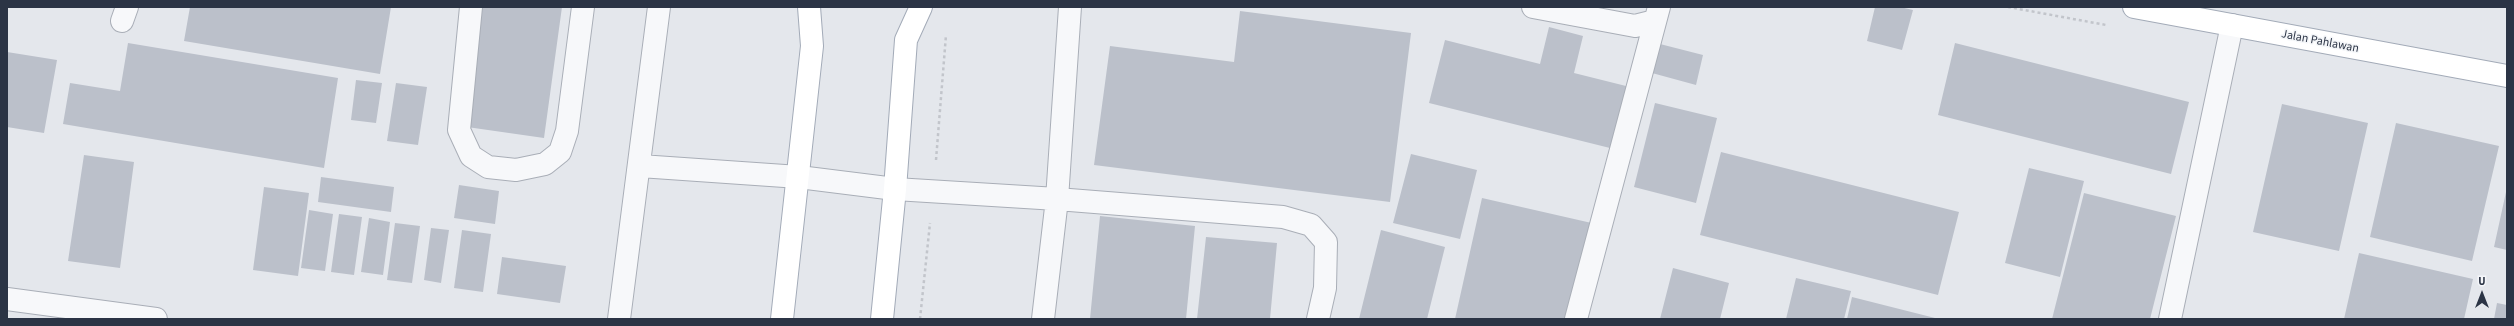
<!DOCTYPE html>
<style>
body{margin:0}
#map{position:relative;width:2514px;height:326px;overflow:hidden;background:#e4e7ec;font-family:"Source Sans 3",sans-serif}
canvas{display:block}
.frame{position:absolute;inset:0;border:8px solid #2b3445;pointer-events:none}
.north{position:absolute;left:2462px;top:274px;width:40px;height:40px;-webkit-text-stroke:3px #f4f6f9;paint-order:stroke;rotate:0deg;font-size:11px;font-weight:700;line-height:16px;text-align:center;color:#2b3445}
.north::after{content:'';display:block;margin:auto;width:14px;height:18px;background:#2b3445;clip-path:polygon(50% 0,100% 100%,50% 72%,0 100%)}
</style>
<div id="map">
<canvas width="2514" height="326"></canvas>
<div class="frame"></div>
<div class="north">U</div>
</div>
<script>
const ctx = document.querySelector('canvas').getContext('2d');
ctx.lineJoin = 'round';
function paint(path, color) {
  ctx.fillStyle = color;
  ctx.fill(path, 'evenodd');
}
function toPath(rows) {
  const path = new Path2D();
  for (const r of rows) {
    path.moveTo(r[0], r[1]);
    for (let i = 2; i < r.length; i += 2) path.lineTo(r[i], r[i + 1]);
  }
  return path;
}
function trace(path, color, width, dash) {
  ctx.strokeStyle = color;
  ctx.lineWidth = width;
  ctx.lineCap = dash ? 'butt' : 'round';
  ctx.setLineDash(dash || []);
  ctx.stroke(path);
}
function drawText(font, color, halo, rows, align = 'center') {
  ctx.font = font + ' "Source Sans 3",sans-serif';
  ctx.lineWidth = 3;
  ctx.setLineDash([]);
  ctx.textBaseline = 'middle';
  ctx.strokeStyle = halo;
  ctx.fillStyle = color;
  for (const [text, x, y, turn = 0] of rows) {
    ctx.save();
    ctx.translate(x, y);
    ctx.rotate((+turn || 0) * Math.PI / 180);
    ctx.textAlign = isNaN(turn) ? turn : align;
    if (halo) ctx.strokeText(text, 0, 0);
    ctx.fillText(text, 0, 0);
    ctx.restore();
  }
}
paint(toPath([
 [190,7,391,7,380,74,184,41],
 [477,7,562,7,544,138,460,126],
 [1875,7,1900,7,1913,10,1902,50,1867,41],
 [1240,11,1411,33,1390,202,1094,165,1110,46,1234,62],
 [1549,27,1583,36,1574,73,1630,87,1614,149,1429,103,1445,40,1540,64],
 [128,43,338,78,324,168,63,124,70,83,120,91],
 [1955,43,2189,102,2171,174,1938,115],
 [1660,44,1703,55,1696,85,1652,73],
 [7,52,57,60,44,133,7,127],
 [356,80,382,83,376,123,351,120],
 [396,83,427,87,418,145,387,141],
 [1655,103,1717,118,1696,203,1634,187],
 [2282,104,2368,123,2339,251,2253,232],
 [2396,123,2499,146,2472,261,2370,237],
 [1721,152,1959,212,1938,295,1700,235],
 [1411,154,1477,170,1460,239,1393,223],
 [84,155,134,162,120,268,68,261],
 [2029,168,2084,181,2060,277,2005,263],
 [321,177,394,187,391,212,318,202],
 [459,185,499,191,495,224,454,218],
 [264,187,309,193,298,276,253,270],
 [2506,192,2507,192,2507,250,2494,247],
 [2084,193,2176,216,2150,319,2052,319],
 [1482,198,1596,224,1573,319,1455,319],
 [309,210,333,214,325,271,301,268],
 [339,214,362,217,354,275,331,272],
 [1100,216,1195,226,1186,319,1090,319],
 [369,218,390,222,383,275,361,272],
 [395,223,420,226,412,283,387,280],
 [431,228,449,230,441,283,424,280],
 [462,230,491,234,483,292,454,288],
 [1381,230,1445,247,1427,319,1359,319],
 [1206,237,1277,243,1270,319,1197,319],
 [2359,253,2473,279,2464,319,2344,319],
 [502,257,566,266,560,303,497,294],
 [1673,268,1729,283,1720,319,1660,319],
 [1796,278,1851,291,1844,319,1786,319],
 [1852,297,1935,318,1935,319,1847,319],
 [2497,303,2507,305,2507,319,2494,319]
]), '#bbc0ca');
const minor = toPath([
 [471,7,459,130,471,156,488,167,516,170,545,164,560,152,567,131,583,7],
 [1533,7,1635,26,1655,21],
 [122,21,127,7],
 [640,166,799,177,895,189,1057,199,1283,217,1311,225,1326,242,1325,288,1318,319],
 [7,299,156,319],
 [619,319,659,7],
 [1043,319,1057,199,1070,7],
 [1576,319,1659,7],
 [2170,319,2232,25]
]);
const major = toPath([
 [2134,7,2507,76],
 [782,319,812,46,809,7],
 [882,319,895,189,906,40,921,7]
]);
trace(minor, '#a9aeb7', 24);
trace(major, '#a3abb8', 24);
trace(toPath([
 [2008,7,2106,25],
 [936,160,946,35],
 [920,319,930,223]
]), '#c2c5cb', 2.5, [3, 3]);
trace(minor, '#f7f8fa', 22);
trace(major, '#fff', 22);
drawText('12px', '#2b3445', '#f4f6f9', [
 ["Jalan Pahlawan",2320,42,11]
]);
</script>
